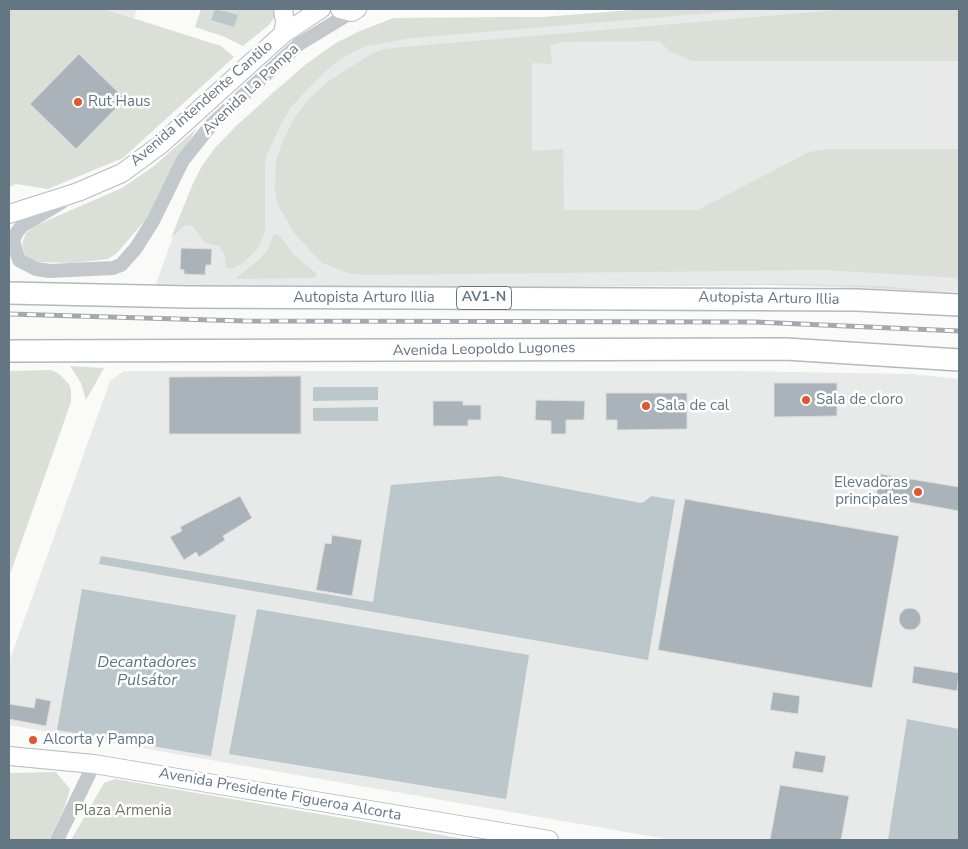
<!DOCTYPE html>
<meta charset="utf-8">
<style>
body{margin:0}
#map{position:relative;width:968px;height:849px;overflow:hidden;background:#fafaf8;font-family:"Nunito Sans",sans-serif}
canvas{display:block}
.frame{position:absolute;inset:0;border:10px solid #657683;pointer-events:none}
</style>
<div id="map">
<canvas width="968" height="849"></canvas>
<div class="frame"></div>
</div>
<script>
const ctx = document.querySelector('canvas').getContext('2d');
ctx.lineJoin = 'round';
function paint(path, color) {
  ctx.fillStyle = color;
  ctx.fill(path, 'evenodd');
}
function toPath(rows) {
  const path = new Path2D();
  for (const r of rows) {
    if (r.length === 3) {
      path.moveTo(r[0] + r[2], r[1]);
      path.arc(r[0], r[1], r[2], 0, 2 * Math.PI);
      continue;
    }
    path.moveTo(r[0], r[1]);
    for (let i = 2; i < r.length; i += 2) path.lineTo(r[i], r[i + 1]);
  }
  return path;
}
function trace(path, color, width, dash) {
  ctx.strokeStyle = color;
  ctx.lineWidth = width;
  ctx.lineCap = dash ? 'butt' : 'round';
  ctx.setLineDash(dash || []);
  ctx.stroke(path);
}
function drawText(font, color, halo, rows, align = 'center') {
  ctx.font = font + ' "Nunito Sans",sans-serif';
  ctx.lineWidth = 5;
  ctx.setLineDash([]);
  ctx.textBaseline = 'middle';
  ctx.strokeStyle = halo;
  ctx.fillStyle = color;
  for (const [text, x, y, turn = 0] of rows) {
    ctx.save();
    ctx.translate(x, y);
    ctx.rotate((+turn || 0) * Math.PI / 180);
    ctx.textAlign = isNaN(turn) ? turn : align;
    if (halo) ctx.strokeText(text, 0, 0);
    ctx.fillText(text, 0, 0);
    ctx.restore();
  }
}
paint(toPath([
 [104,9,137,9,134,18],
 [646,9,959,9,959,292,771,285,154,289,191,188,202,166,215,148,274,91,336,43,360,31,394,18,544,17],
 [124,371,733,371,913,374,959,379,959,840,672,840,9,725,9,662,110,381]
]), '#e8e9e9');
paint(toPath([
 [9,9,104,9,221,46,234,57,123,158,48,189,16,184,9,187],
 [201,9,275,9,275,17,269,25,243,46,225,37,195,27],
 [646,9,759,9,411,38,366,46,342,58,322,74,291,107,281,124,268,152,265,163,265,231,258,248,244,262,232,269,226,268,225,255,219,246,205,243,193,226,185,225,171,238,191,188,202,166,215,148,237,125,306,64,336,43,360,31,394,18,544,17],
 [850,9,959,9,959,61,692,61,669,51,660,41,561,42,550,46,552,64,532,63,532,151,563,149,564,210,698,210,809,152,828,149,959,149,959,278,824,270,363,275,349,273,322,263,294,233,278,205,275,189,276,160,282,143,295,117,308,100,329,81,373,53,385,49,415,46],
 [197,128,168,175,147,218,117,253,108,259,74,263,37,262,25,255,22,244,26,233,37,225,122,188,154,166],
 [274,234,279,235,295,256,317,274,314,278,235,279,261,258,268,249],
 [785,284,881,286,959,293,843,286,771,285,154,289],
 [70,366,104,368,86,400,81,383],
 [51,370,58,373,69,384,71,390,71,402,9,577,9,371],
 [56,772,70,789,65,806,49,840,9,840,9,773],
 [115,779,471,840,71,840,104,783]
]), '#dadfd7');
paint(toPath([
 [215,9,238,15,234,27,211,20],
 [313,387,378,387,378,400,313,401],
 [378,407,378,421,313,421,313,408],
 [499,476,641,503,644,502,651,496,675,500,648,660,99,564,101,556,373,602,391,485],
 [82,589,236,615,211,756,57,730],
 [257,609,529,655,506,799,229,754],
 [907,719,959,729,959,840,888,840]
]), '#bbc7cb');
const building = toPath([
 [79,54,125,99,76,149,30,104,79,54],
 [181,248,212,249,211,265,206,265,205,275,184,274,184,270,180,269,181,248],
 [301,376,301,434,169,434,169,377,301,376],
 [774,383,837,383,837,416,774,417,774,383],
 [606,393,687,393,687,429,617,430,617,420,606,420,606,393],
 [536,400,585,401,584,420,566,420,566,434,551,434,551,421,535,420,536,400],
 [433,401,463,401,463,405,481,405,481,420,468,420,468,426,433,426,433,401],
 [880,474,959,487,959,511,876,496,880,474],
 [240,496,252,518,223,536,225,540,199,557,196,552,184,560,170,537,182,531,180,527,240,496],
 [685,499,899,536,872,688,658,650,685,499],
 [332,535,362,540,352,596,316,590,325,543,331,544,332,535],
 [910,619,11],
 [914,666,959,673,957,691,912,683,914,666],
 [773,692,800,696,798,714,770,710,773,692],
 [36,698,51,701,46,726,9,719,9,704,34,708,36,698],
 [795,751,826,756,823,773,792,768,795,751],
 [780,785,849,796,841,840,770,840,780,785]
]);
paint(building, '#aab3b9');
trace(building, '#dcdcda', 1);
const major = toPath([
 [283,9,285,22,283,34],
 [340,9,352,12,357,9],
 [9,214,78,192,122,173,160,145,283,34,321,9],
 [9,756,94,764,549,840]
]);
const highway = toPath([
 [9,293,188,297,857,300,959,305],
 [9,351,786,349,959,360]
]);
trace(major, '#b5babe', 20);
trace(highway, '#b4b9bd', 24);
trace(toPath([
 [62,202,22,226,17,232,13,241,19,260,36,269,50,271,113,268,121,265,136,248,153,221,183,160,212,124,299,44,352,12],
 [57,840,94,764]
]), '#c3c8cc', 14);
trace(major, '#fff', 18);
trace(highway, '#fff', 21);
const rail = toPath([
 [9,314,245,321,755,322,959,331]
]);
trace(rail, '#a2aab0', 5);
trace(rail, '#fff', 3, [9]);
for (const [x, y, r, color] of [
 [78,102,5,"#e4572e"],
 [806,400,5,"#e4572e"],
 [646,406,5,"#e4572e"],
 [918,492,5,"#e4572e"],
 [33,740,5,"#e4572e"]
]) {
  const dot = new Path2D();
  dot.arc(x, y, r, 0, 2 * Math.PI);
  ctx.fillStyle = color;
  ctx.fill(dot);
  trace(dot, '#fff', 2);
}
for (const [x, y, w] of [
 [484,298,55]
]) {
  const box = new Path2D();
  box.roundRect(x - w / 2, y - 11.5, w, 23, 4);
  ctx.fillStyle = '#fff';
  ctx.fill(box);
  trace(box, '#657683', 1);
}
drawText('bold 14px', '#657683', null, [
 ["AV1-N",484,298]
]);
drawText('15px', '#657683', '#fff', [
 ["Avenida La Pampa",251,90,-43],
 ["Avenida Intendente Cantilo",202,104,-41],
 ["Autopista Arturo Illia",364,298],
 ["Autopista Arturo Illia",769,299,1],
 ["Avenida Leopoldo Lugones",484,350,-1],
 ["Avenida Presidente Figueroa Alcorta",280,795,10]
]);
drawText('15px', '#657683', '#fff', [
 ["Rut Haus",88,102],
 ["Sala de cloro",816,400],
 ["Sala de cal",656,406],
 ["Elevadoras",908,483,"right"],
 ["principales",908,500,"right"],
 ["Alcorta y Pampa",43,740]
], 'left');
drawText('15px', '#687a64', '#fff', [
 ["Plaza Armenia",123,811]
]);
drawText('italic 16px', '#60757c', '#fff', [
 ["Decantadores",147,663],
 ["Pulsátor",147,681]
]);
</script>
